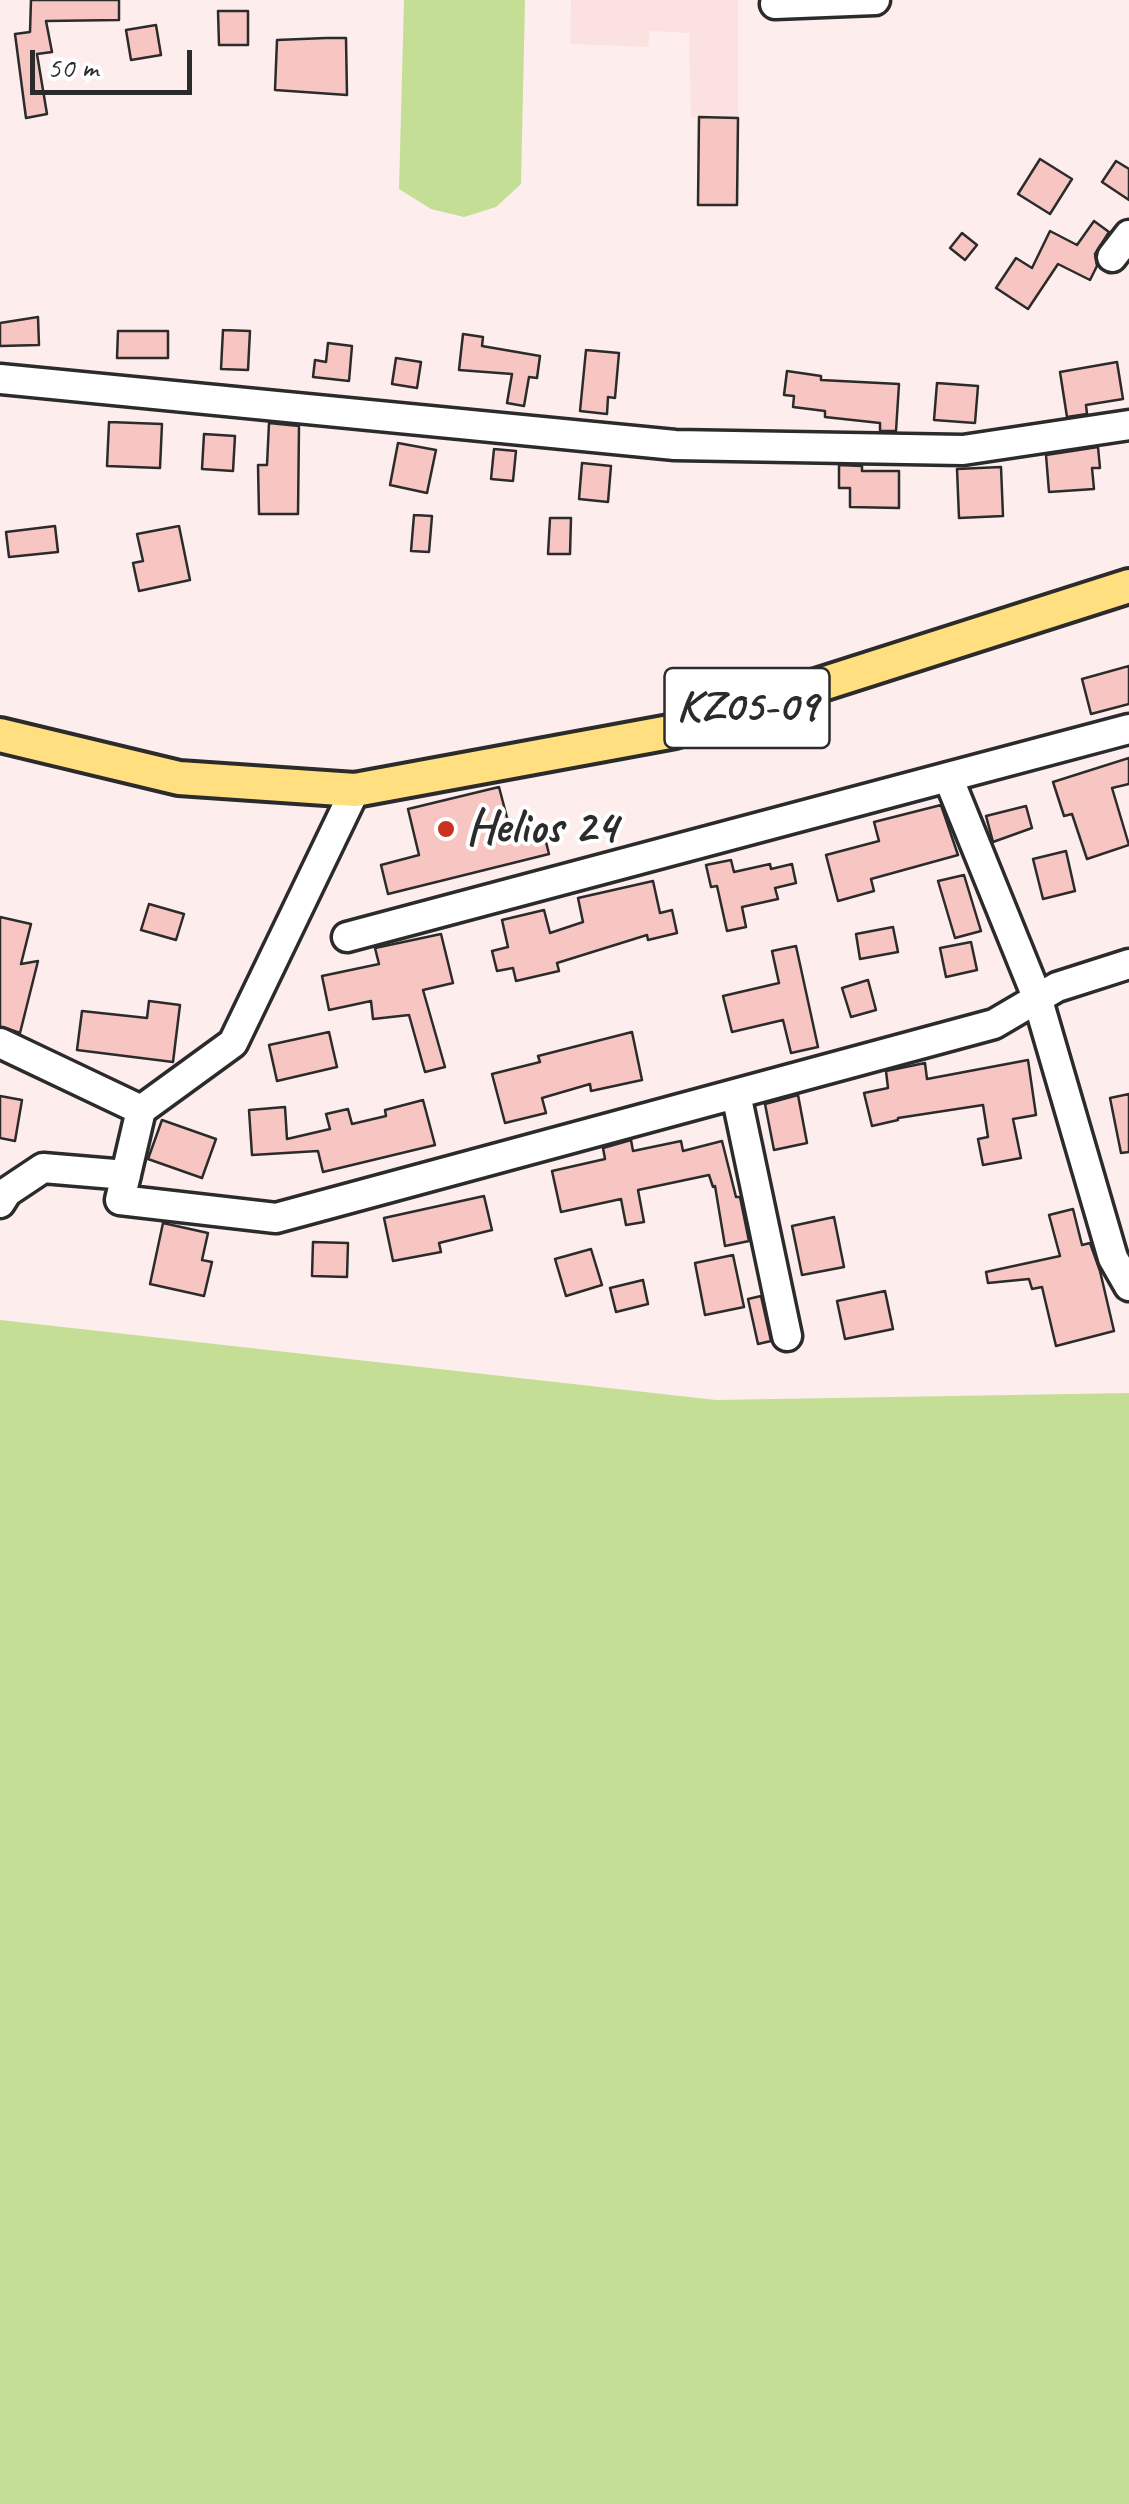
<!DOCTYPE html>
<style>
body{margin:0}
#map{position:relative;width:1129px;height:2504px;overflow:hidden;background:#fdeeed;font-family:Caveat,sans-serif}
canvas{display:block}
.scale{position:absolute;left:30px;top:50px;width:162px;height:45px;box-sizing:border-box;border:5px solid #2b2b2b;border-top:0;padding-left:12px;font-size:30px;line-height:35px;white-space:nowrap;color:#2b2b2b;-webkit-text-stroke:8px #fff;paint-order:stroke}
</style>
<div id="map">
<canvas width="1129" height="2504"></canvas>
<div class="scale">50 m</div>
</div>
<script>
const ctx = document.querySelector('canvas').getContext('2d');
ctx.lineJoin = 'round';
function paint(path, color) {
  ctx.fillStyle = color;
  ctx.fill(path, 'evenodd');
}
function toPath(rows) {
  const path = new Path2D();
  for (const r of rows) {
    path.moveTo(r[0], r[1]);
    for (let i = 2; i < r.length; i += 2) path.lineTo(r[i], r[i + 1]);
  }
  return path;
}
function trace(path, color, width, dash) {
  ctx.strokeStyle = color;
  ctx.lineWidth = width;
  ctx.lineCap = dash ? 'butt' : 'round';
  ctx.setLineDash(dash || []);
  ctx.stroke(path);
}
function drawText(font, color, halo, rows, align = 'center') {
  ctx.font = font + ' Caveat,sans-serif';
  ctx.lineWidth = 8;
  ctx.setLineDash([]);
  ctx.textBaseline = 'middle';
  ctx.strokeStyle = halo;
  ctx.fillStyle = color;
  for (const [text, x, y, turn = 0] of rows) {
    ctx.save();
    ctx.translate(x, y);
    ctx.rotate((+turn || 0) * Math.PI / 180);
    ctx.textAlign = isNaN(turn) ? turn : align;
    if (halo) ctx.strokeText(text, 0, 0);
    ctx.fillText(text, 0, 0);
    ctx.restore();
  }
}
paint(toPath([
 [571,0,738,0,738,118,691,117,689,33,650,31,648,47,570,44]
]), '#fbe2e0');
paint(toPath([
 [404,0,525,0,521,184,496,207,464,217,431,209,399,189],
 [0,1320,716,1400,1129,1393,1129,2504,0,2504]
]), '#c4de95');
const building = toPath([
 [31,0,119,0,119,20,46,21,52,52,37,54,47,114,26,118,15,34,30,32,31,0],
 [218,11,248,11,248,45,219,45,218,11],
 [156,25,161,55,131,60,126,30,156,25],
 [326,38,346,38,347,95,275,90,277,40,326,38],
 [699,117,738,118,737,205,698,205,699,117],
 [1040,159,1072,179,1050,214,1018,194,1040,159],
 [1116,161,1129,169,1129,200,1102,182,1116,161],
 [1094,221,1109,232,1095,254,1097,266,1090,280,1058,264,1028,309,996,288,1016,258,1032,268,1050,231,1077,245,1094,221],
 [962,233,977,245,965,260,950,248,962,233],
 [38,317,39,345,0,346,0,323,38,317],
 [223,330,250,331,248,370,221,369,223,330],
 [118,331,168,331,168,358,117,358,118,331],
 [463,334,483,337,482,346,540,356,537,378,529,377,524,406,507,403,512,374,459,370,463,334],
 [328,343,352,346,349,381,313,377,315,360,326,362,328,343],
 [586,350,619,353,615,398,608,397,607,414,580,411,586,350],
 [396,358,421,362,417,388,392,384,396,358],
 [1117,362,1123,399,1086,405,1087,414,1067,417,1060,372,1117,362],
 [787,371,821,376,821,380,899,384,896,431,880,431,880,423,825,417,825,411,793,407,794,396,784,395,787,371],
 [937,383,978,386,975,423,934,420,937,383],
 [109,422,162,424,160,468,107,466,109,422],
 [269,423,299,426,298,514,259,514,258,465,267,465,269,423],
 [204,434,235,436,233,471,202,469,204,434],
 [398,443,436,450,427,493,390,485,398,443],
 [1098,447,1100,468,1092,468,1094,489,1049,492,1046,455,1098,447],
 [494,449,516,451,513,481,491,479,494,449],
 [582,463,611,466,608,502,579,499,582,463],
 [839,465,862,466,862,471,899,471,899,508,850,507,850,488,839,488,839,465],
 [1001,467,1003,516,959,518,957,469,1001,467],
 [414,515,432,516,429,552,411,551,414,515],
 [550,518,571,518,570,554,548,554,550,518],
 [55,526,58,552,9,557,6,532,55,526],
 [179,526,190,580,139,591,133,563,143,561,137,534,179,526],
 [1129,666,1129,704,1091,714,1082,679,1129,666],
 [1129,758,1129,784,1112,788,1129,845,1087,859,1072,814,1064,816,1053,782,1129,758],
 [499,787,510,829,541,822,549,854,388,894,381,865,419,855,408,809,499,787],
 [941,805,958,855,871,879,874,891,838,901,826,855,879,841,874,822,941,805],
 [1026,806,1032,828,993,842,986,816,1026,806],
 [1066,851,1075,891,1043,899,1033,859,1066,851],
 [731,860,734,872,770,864,771,869,792,864,796,883,775,888,778,899,742,907,746,927,727,931,717,886,711,887,706,865,731,860],
 [964,875,981,931,955,938,938,881,964,875],
 [653,881,660,913,672,910,677,933,648,940,647,935,557,963,559,971,516,981,513,968,497,971,492,951,508,947,502,920,544,910,550,933,583,922,578,898,653,881],
 [149,904,184,914,176,940,141,930,149,904],
 [0,917,31,924,21,964,38,961,20,1033,0,1026,0,917],
 [893,927,898,952,860,959,856,934,893,927],
 [441,934,453,983,423,990,445,1067,425,1072,409,1015,373,1019,371,1001,329,1010,322,976,379,964,375,948,441,934],
 [971,942,977,970,946,977,940,948,971,942],
 [796,946,818,1047,791,1053,783,1020,732,1032,723,996,779,983,772,951,796,946],
 [868,980,876,1010,851,1017,842,988,868,980],
 [149,1001,180,1005,173,1062,77,1050,82,1011,147,1018,149,1001],
 [329,1032,337,1067,277,1081,269,1045,329,1032],
 [632,1032,642,1080,591,1091,590,1084,542,1098,546,1113,505,1123,492,1074,540,1062,538,1056,632,1032],
 [1028,1060,1036,1115,1013,1119,1021,1158,983,1165,978,1139,988,1137,983,1105,898,1118,898,1120,872,1126,864,1093,888,1088,886,1071,925,1063,927,1079,1028,1060],
 [1129,1094,1129,1152,1121,1153,1110,1098,1129,1094],
 [798,1095,807,1143,774,1150,765,1104,798,1095],
 [0,1096,22,1100,15,1141,0,1138,0,1096],
 [423,1100,435,1145,323,1172,318,1151,252,1155,249,1110,285,1107,287,1139,330,1129,326,1114,348,1109,352,1124,386,1116,385,1110,423,1100],
 [162,1120,216,1139,202,1178,148,1159,162,1120],
 [631,1140,633,1151,681,1141,683,1151,722,1141,736,1197,740,1197,749,1241,725,1246,715,1186,713,1187,709,1175,638,1190,644,1222,626,1225,621,1199,561,1212,552,1171,605,1159,603,1148,631,1140],
 [484,1196,492,1230,439,1243,441,1252,393,1261,384,1218,484,1196],
 [1073,1209,1082,1245,1090,1243,1100,1271,1114,1331,1056,1346,1042,1287,1032,1289,1029,1279,988,1283,986,1272,1060,1256,1049,1215,1073,1209],
 [834,1217,844,1267,802,1275,792,1226,834,1217],
 [163,1223,208,1233,202,1260,212,1262,204,1296,150,1284,163,1223],
 [313,1242,348,1243,347,1277,312,1276,313,1242],
 [591,1249,602,1285,566,1296,555,1259,591,1249],
 [733,1255,744,1307,705,1315,695,1263,733,1255],
 [643,1280,648,1304,616,1312,610,1288,643,1280],
 [885,1291,893,1329,845,1339,837,1301,885,1291],
 [761,1296,771,1341,758,1344,748,1299,761,1296]
]);
paint(building, '#f7c6c2');
trace(building, '#2b2b2b', 2.5);
const minor = toPath([
 [775,4,875,0],
 [1112,257,1129,235],
 [0,379,675,445,963,450,1129,425],
 [1129,729,948,777,1037,997,1113,1258,1129,1286],
 [347,937,948,777],
 [0,1043,141,1110,233,1043,355,790],
 [736,1094,787,1336],
 [141,1110,120,1200,276,1218,994,1024,1057,987,1129,964],
 [0,1203,7,1192,43,1168,126,1175]
]);
const major = toPath([
 [0,735,179,778,355,790,675,731,1129,586]
]);
trace(minor, '#2b2b2b', 35);
trace(major, '#2b2b2b', 40);
trace(minor, '#fff', 28);
trace(major, '#ffdf80', 32);
for (const [x, y, r, color] of [
 [446,829,10,"#c8321e"]
]) {
  const dot = new Path2D();
  dot.arc(x, y, r, 0, 2 * Math.PI);
  ctx.fillStyle = color;
  ctx.fill(dot);
  trace(dot, '#fff', 4);
}
for (const [x, y, w] of [
 [747,708,165]
]) {
  const box = new Path2D();
  box.roundRect(x - w / 2, y - 40, w, 80, 8);
  ctx.fillStyle = '#fff';
  ctx.fill(box);
  trace(box, '#2b2b2b', 2.5);
}
drawText('bold 45px', '#2b2b2b', null, [
 ["KZ05-09",747,708]
]);
drawText('bold 48px', '#2b2b2b', '#fff', [
 ["Helios 24",466,829]
], 'left');
</script>
